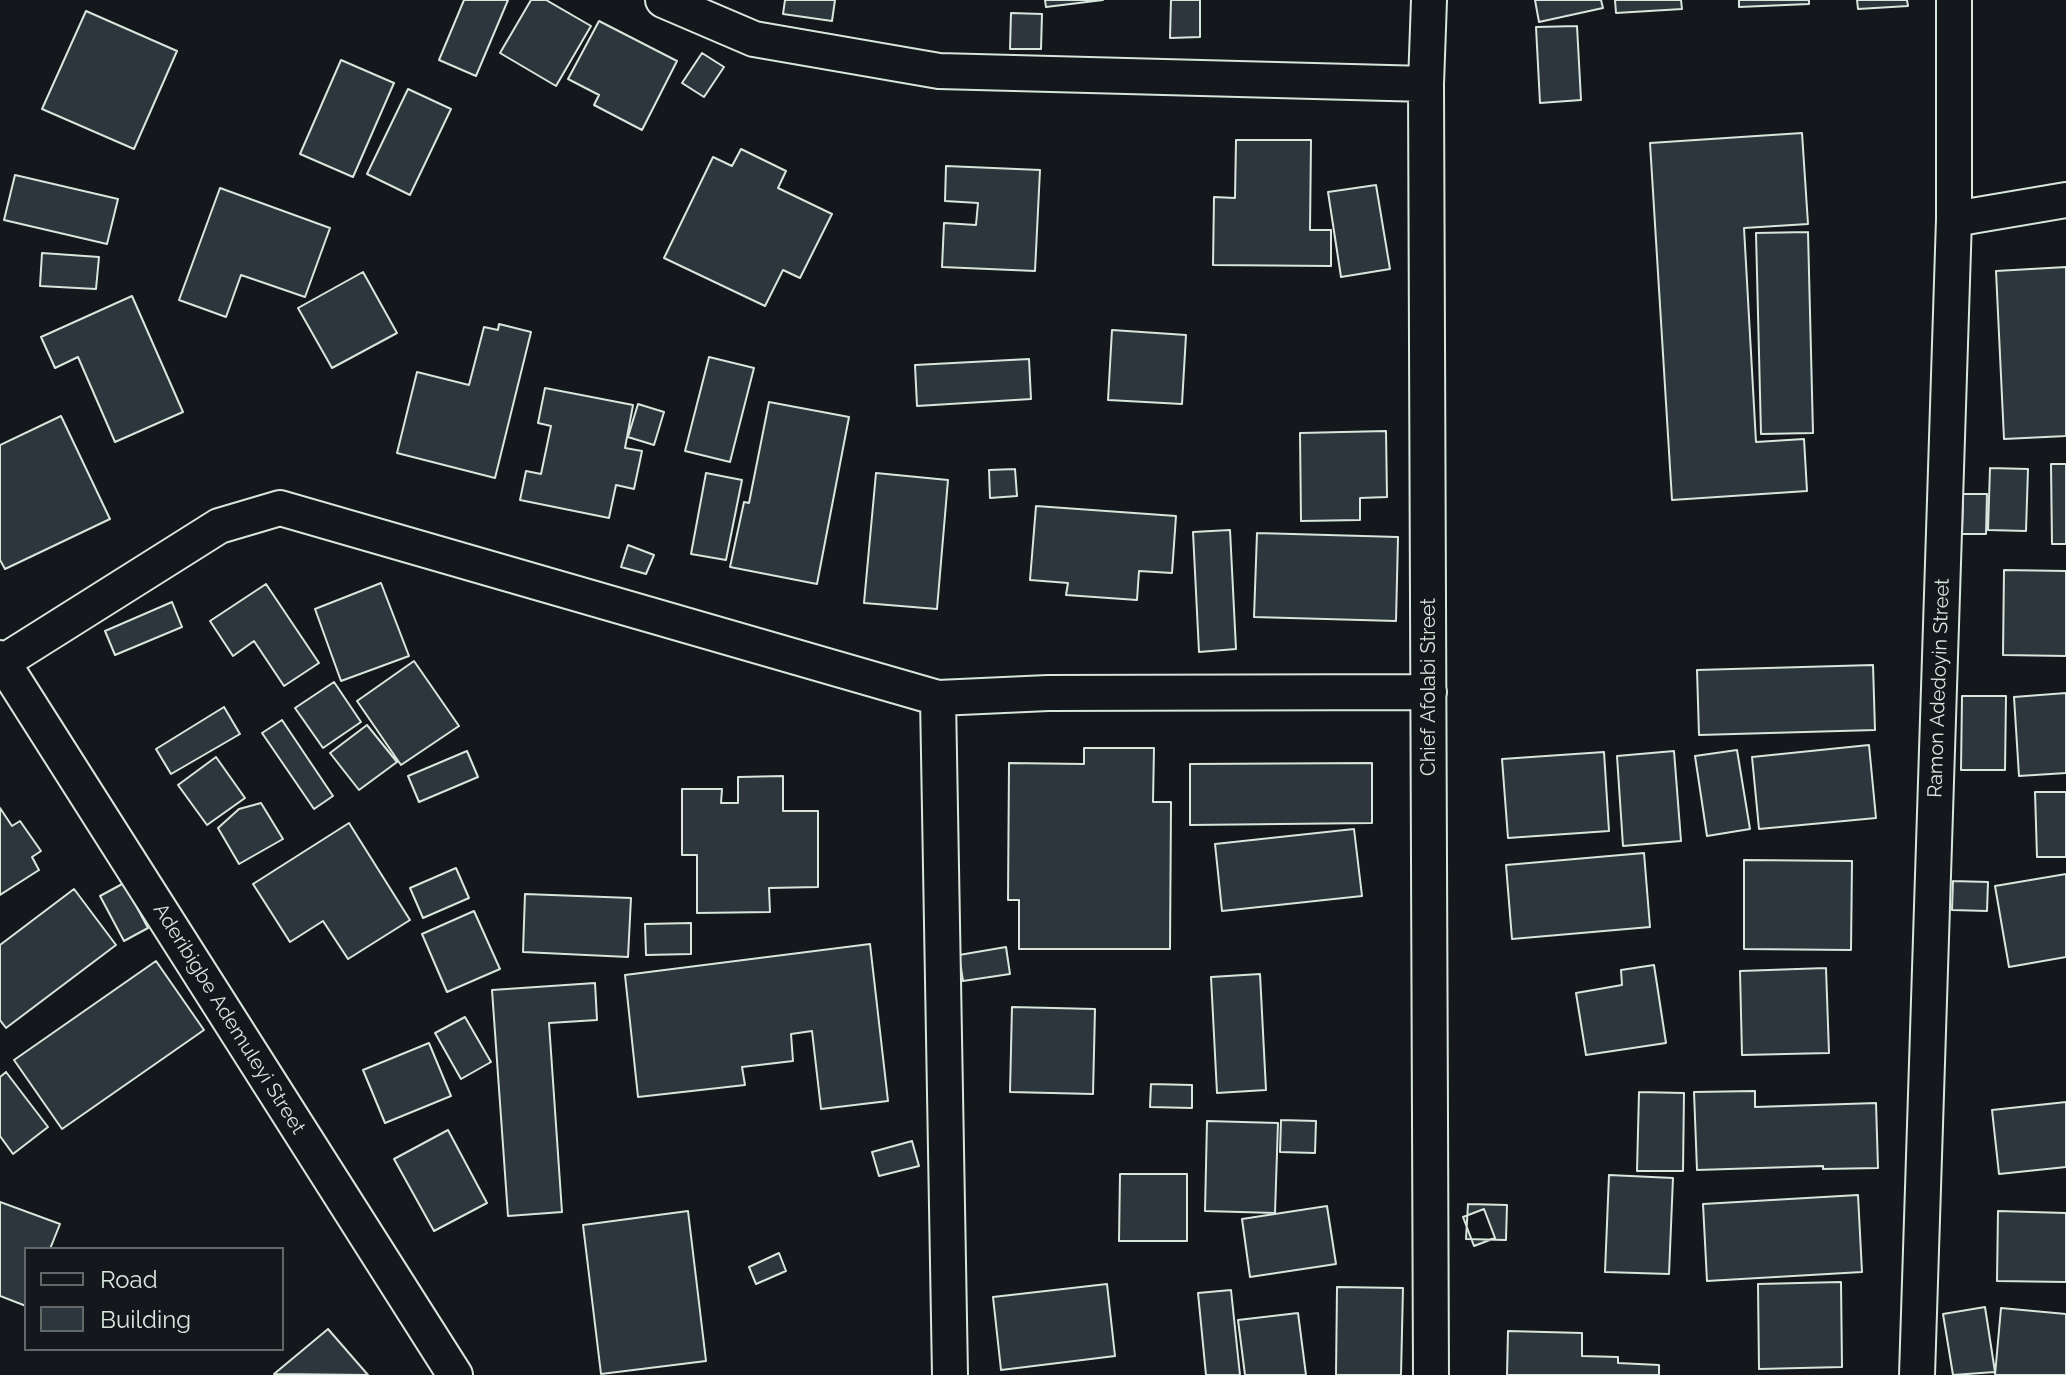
<!DOCTYPE html>
<style>
body{margin:0}
#map{position:relative;width:2066px;height:1375px;overflow:hidden;background:#14181c;font-family:Raleway,sans-serif}
canvas{display:block}
.legend{position:absolute;left:24px;top:1247px;width:260px;height:104px;box-sizing:border-box;background:#14181c;border:2px solid #626a69;margin:0;padding:10px 14px;list-style:none;font-size:24px;color:#d8e6dc}
.legend li{display:flex;align-items:center;gap:16px;height:40px}
.legend b{width:40px;border:2px solid #626a69}
</style>
<div id="map">
<canvas width="2066" height="1375"></canvas>
<ul class="legend">
<li><b style="height:10px;background:#14181c"></b>Road</li>
<li><b style="height:22px;background:#2c363c"></b>Building</li>
</ul>
</div>
<script>
const ctx = document.querySelector('canvas').getContext('2d');
ctx.lineJoin = 'round';
function paint(path, color) {
  ctx.fillStyle = color;
  ctx.fill(path, 'evenodd');
}
function toPath(rows) {
  const path = new Path2D();
  for (const r of rows) {
    path.moveTo(r[0], r[1]);
    for (let i = 2; i < r.length; i += 2) path.lineTo(r[i], r[i + 1]);
  }
  return path;
}
function trace(path, color, width, dash) {
  ctx.strokeStyle = color;
  ctx.lineWidth = width;
  ctx.lineCap = dash ? 'butt' : 'round';
  ctx.setLineDash(dash || []);
  ctx.stroke(path);
}
function drawText(font, color, halo, rows, align = 'center') {
  ctx.font = font + ' Raleway,sans-serif';
  ctx.lineWidth = 6;
  ctx.setLineDash([]);
  ctx.textBaseline = 'middle';
  ctx.strokeStyle = halo;
  ctx.fillStyle = color;
  for (const [text, x, y, turn = 0] of rows) {
    ctx.save();
    ctx.translate(x, y);
    ctx.rotate((+turn || 0) * Math.PI / 180);
    ctx.textAlign = isNaN(turn) ? turn : align;
    if (halo) ctx.strokeText(text, 0, 0);
    ctx.fillText(text, 0, 0);
    ctx.restore();
  }
}
const building = toPath([
 [464,0,508,0,476,76,439,60,464,0],
 [531,0,546,0,591,26,556,86,500,53,531,0],
 [785,0,835,0,832,21,783,14,785,0],
 [1045,0,1103,0,1046,7,1045,0],
 [1171,0,1200,0,1200,37,1170,38,1171,0],
 [1535,0,1601,0,1603,8,1539,22,1535,0],
 [1615,0,1681,0,1682,9,1616,13,1615,0],
 [1739,0,1809,0,1809,4,1739,7,1739,0],
 [1857,0,1907,0,1908,6,1858,9,1857,0],
 [86,11,177,51,134,149,42,109,86,11],
 [1011,13,1042,14,1041,49,1010,49,1011,13],
 [599,21,677,61,642,130,594,105,599,95,568,79,599,21],
 [1577,26,1581,100,1540,103,1536,27,1577,26],
 [702,53,724,67,704,97,682,83,702,53],
 [341,60,394,83,353,177,300,154,341,60],
 [408,89,451,109,410,195,367,174,408,89],
 [1802,133,1808,224,1744,228,1756,442,1804,439,1807,491,1672,500,1650,143,1802,133],
 [1236,140,1311,140,1310,230,1331,230,1331,266,1213,265,1214,197,1235,198,1236,140],
 [741,149,786,171,778,188,832,214,800,278,783,270,765,306,664,258,713,157,732,166,741,149],
 [946,166,1040,170,1035,271,942,267,944,223,976,225,978,203,945,201,946,166],
 [15,175,118,199,107,244,4,220,15,175],
 [1376,185,1390,269,1341,277,1328,192,1376,185],
 [220,188,330,228,305,297,241,275,226,317,179,300,220,188],
 [1808,232,1813,433,1761,434,1756,233,1808,232],
 [42,253,99,257,96,289,40,286,42,253],
 [2066,267,2066,436,2004,439,1996,271,2066,267],
 [363,272,397,333,332,368,298,308,363,272],
 [132,296,183,412,115,442,78,357,55,368,41,337,132,296],
 [499,324,531,332,495,478,397,453,417,372,469,385,484,327,498,330,499,324],
 [1112,330,1186,335,1182,404,1108,400,1112,330],
 [709,357,754,368,730,462,685,451,709,357],
 [1029,359,1031,399,917,406,915,365,1029,359],
 [545,388,633,405,625,448,642,451,634,489,616,485,609,518,520,500,526,471,541,474,551,426,538,423,545,388],
 [769,402,849,417,817,584,730,567,744,502,749,503,769,402],
 [638,404,664,412,654,445,628,437,638,404],
 [61,416,110,519,5,569,0,560,0,445,61,416],
 [1386,431,1387,497,1360,498,1360,520,1301,521,1300,433,1386,431],
 [2051,464,2066,464,2066,544,2052,544,2051,464],
 [1990,468,2028,469,2026,531,1988,530,1990,468],
 [1015,469,1017,496,990,498,989,470,1015,469],
 [706,473,742,480,726,560,691,554,706,473],
 [876,473,948,480,937,609,864,603,876,473],
 [1963,494,1987,494,1986,534,1962,534,1963,494],
 [1036,506,1176,516,1172,573,1139,571,1137,600,1066,595,1068,583,1030,580,1036,506],
 [1230,530,1236,649,1199,652,1193,532,1230,530],
 [1257,533,1398,537,1396,621,1254,617,1257,533],
 [628,545,654,555,646,574,621,567,628,545],
 [2004,570,2066,571,2066,656,2003,655,2004,570],
 [381,583,409,656,341,681,315,609,381,583],
 [266,584,319,663,284,686,254,641,233,656,210,621,266,584],
 [172,602,182,627,115,655,105,631,172,602],
 [414,661,459,726,401,765,357,701,414,661],
 [1873,665,1875,730,1699,735,1697,670,1873,665],
 [334,682,361,722,323,748,295,708,334,682],
 [2066,693,2066,773,2019,776,2014,697,2066,693],
 [1962,696,2006,696,2005,770,1961,770,1962,696],
 [224,707,240,734,171,774,156,749,224,707],
 [282,720,333,796,314,809,262,733,282,720],
 [367,725,397,762,359,790,330,753,367,725],
 [1869,745,1876,818,1759,829,1752,757,1869,745],
 [1084,748,1154,748,1153,802,1171,802,1170,949,1019,949,1019,900,1008,900,1009,763,1084,764,1084,748],
 [1737,750,1750,829,1707,836,1695,756,1737,750],
 [467,751,478,777,419,802,408,776,467,751],
 [1674,751,1681,841,1623,846,1617,756,1674,751],
 [1604,752,1609,831,1508,838,1502,759,1604,752],
 [216,757,245,798,207,825,178,785,216,757],
 [1372,763,1372,823,1190,825,1190,764,1372,763],
 [783,776,783,811,818,811,818,887,769,888,770,912,697,913,697,855,682,855,682,789,722,789,721,803,738,803,738,777,783,776],
 [2035,792,2066,792,2066,857,2037,857,2035,792],
 [261,803,283,839,239,864,218,828,239,809,261,803],
 [0,808,12,826,20,821,41,851,32,857,39,870,0,895,0,808],
 [349,823,410,920,348,959,323,921,290,942,253,884,349,823],
 [1354,829,1362,896,1222,911,1215,844,1354,829],
 [1644,853,1650,927,1512,939,1506,865,1644,853],
 [1744,860,1852,861,1851,950,1744,949,1744,860],
 [456,868,469,898,423,918,410,888,456,868],
 [2066,874,2066,957,2009,967,1995,886,2066,874],
 [1953,881,1988,882,1987,911,1952,910,1953,881],
 [124,883,148,928,124,941,100,896,124,883],
 [74,889,116,945,6,1028,0,1020,0,945,74,889],
 [525,894,631,898,628,957,523,952,525,894],
 [474,911,500,969,447,992,422,934,474,911],
 [691,923,691,954,646,955,645,924,691,923],
 [870,944,888,1101,821,1109,812,1031,791,1034,793,1061,742,1067,745,1085,638,1097,625,975,870,944],
 [1006,947,1010,974,963,981,959,955,1006,947],
 [156,961,204,1030,62,1129,14,1060,156,961],
 [1654,965,1666,1043,1586,1055,1576,993,1622,985,1621,970,1654,965],
 [1826,968,1829,1053,1742,1055,1740,971,1826,968],
 [1260,974,1266,1090,1217,1093,1211,977,1260,974],
 [595,983,597,1020,549,1023,562,1212,508,1216,492,990,595,983],
 [1012,1007,1095,1009,1093,1094,1010,1092,1012,1007],
 [465,1017,491,1062,461,1079,435,1033,465,1017],
 [429,1043,451,1096,385,1123,363,1070,429,1043],
 [6,1072,48,1127,13,1154,0,1136,0,1077,6,1072],
 [1151,1084,1192,1085,1192,1108,1150,1107,1151,1084],
 [1755,1091,1755,1107,1876,1103,1878,1168,1823,1169,1823,1166,1697,1170,1694,1092,1755,1091],
 [1639,1092,1684,1093,1683,1171,1637,1171,1639,1092],
 [2066,1102,2066,1167,1999,1174,1992,1110,2066,1102],
 [1281,1120,1316,1121,1315,1153,1280,1152,1281,1120],
 [1207,1121,1278,1123,1275,1213,1205,1211,1207,1121],
 [448,1130,487,1203,434,1231,394,1159,448,1130],
 [912,1141,919,1166,879,1176,872,1152,912,1141],
 [1120,1174,1187,1174,1187,1241,1119,1241,1120,1174],
 [1609,1175,1673,1178,1669,1274,1605,1272,1609,1175],
 [1858,1195,1862,1272,1707,1281,1703,1204,1858,1195],
 [0,1202,60,1224,50,1249,26,1249,26,1306,0,1296,0,1202],
 [1468,1204,1507,1205,1506,1240,1466,1239,1468,1204],
 [1327,1206,1336,1264,1250,1277,1242,1219,1327,1206],
 [1484,1209,1495,1238,1474,1246,1463,1217,1484,1209],
 [688,1211,706,1361,601,1374,583,1225,688,1211],
 [1998,1211,2066,1213,2066,1282,1997,1281,1998,1211],
 [779,1253,786,1271,756,1284,749,1267,779,1253],
 [1841,1282,1842,1367,1759,1369,1758,1284,1841,1282],
 [1107,1284,1115,1356,1001,1370,993,1297,1107,1284],
 [1337,1287,1403,1288,1401,1375,1336,1375,1337,1287],
 [1231,1290,1240,1375,1206,1375,1198,1293,1231,1290],
 [1985,1307,1995,1372,1953,1375,1943,1314,1985,1307],
 [2001,1308,2066,1314,2066,1375,1995,1375,2001,1308],
 [1298,1313,1306,1375,1245,1375,1238,1320,1298,1313],
 [328,1329,368,1375,274,1374,328,1329],
 [1508,1331,1582,1333,1582,1356,1618,1357,1618,1363,1659,1365,1659,1375,1507,1375,1508,1331]
]);
paint(building, '#2c363c');
trace(building, '#d8e6dc', 2);
const minor = toPath([
 [663,0,754,39,939,71,1426,84],
 [1429,0,1426,84,1431,1375],
 [1954,219,2066,200],
 [0,658,455,1375],
 [3,662,219,526,280,508,938,698,1048,693,1429,692],
 [938,698,950,1375],
 [1917,1375,1954,219,1954,0]
]);
trace(minor, '#d8e6dc', 38);
trace(minor, '#14181c', 34);
drawText('20px', '#d8e6dc', '#14181c', [
 ["Chief Afolabi Street",1429,687,-90],
 ["Ramon Adedoyin Street",1939,688,-88],
 ["Aderibigbe Ademuleyi Street",229,1019,58]
]);
</script>
